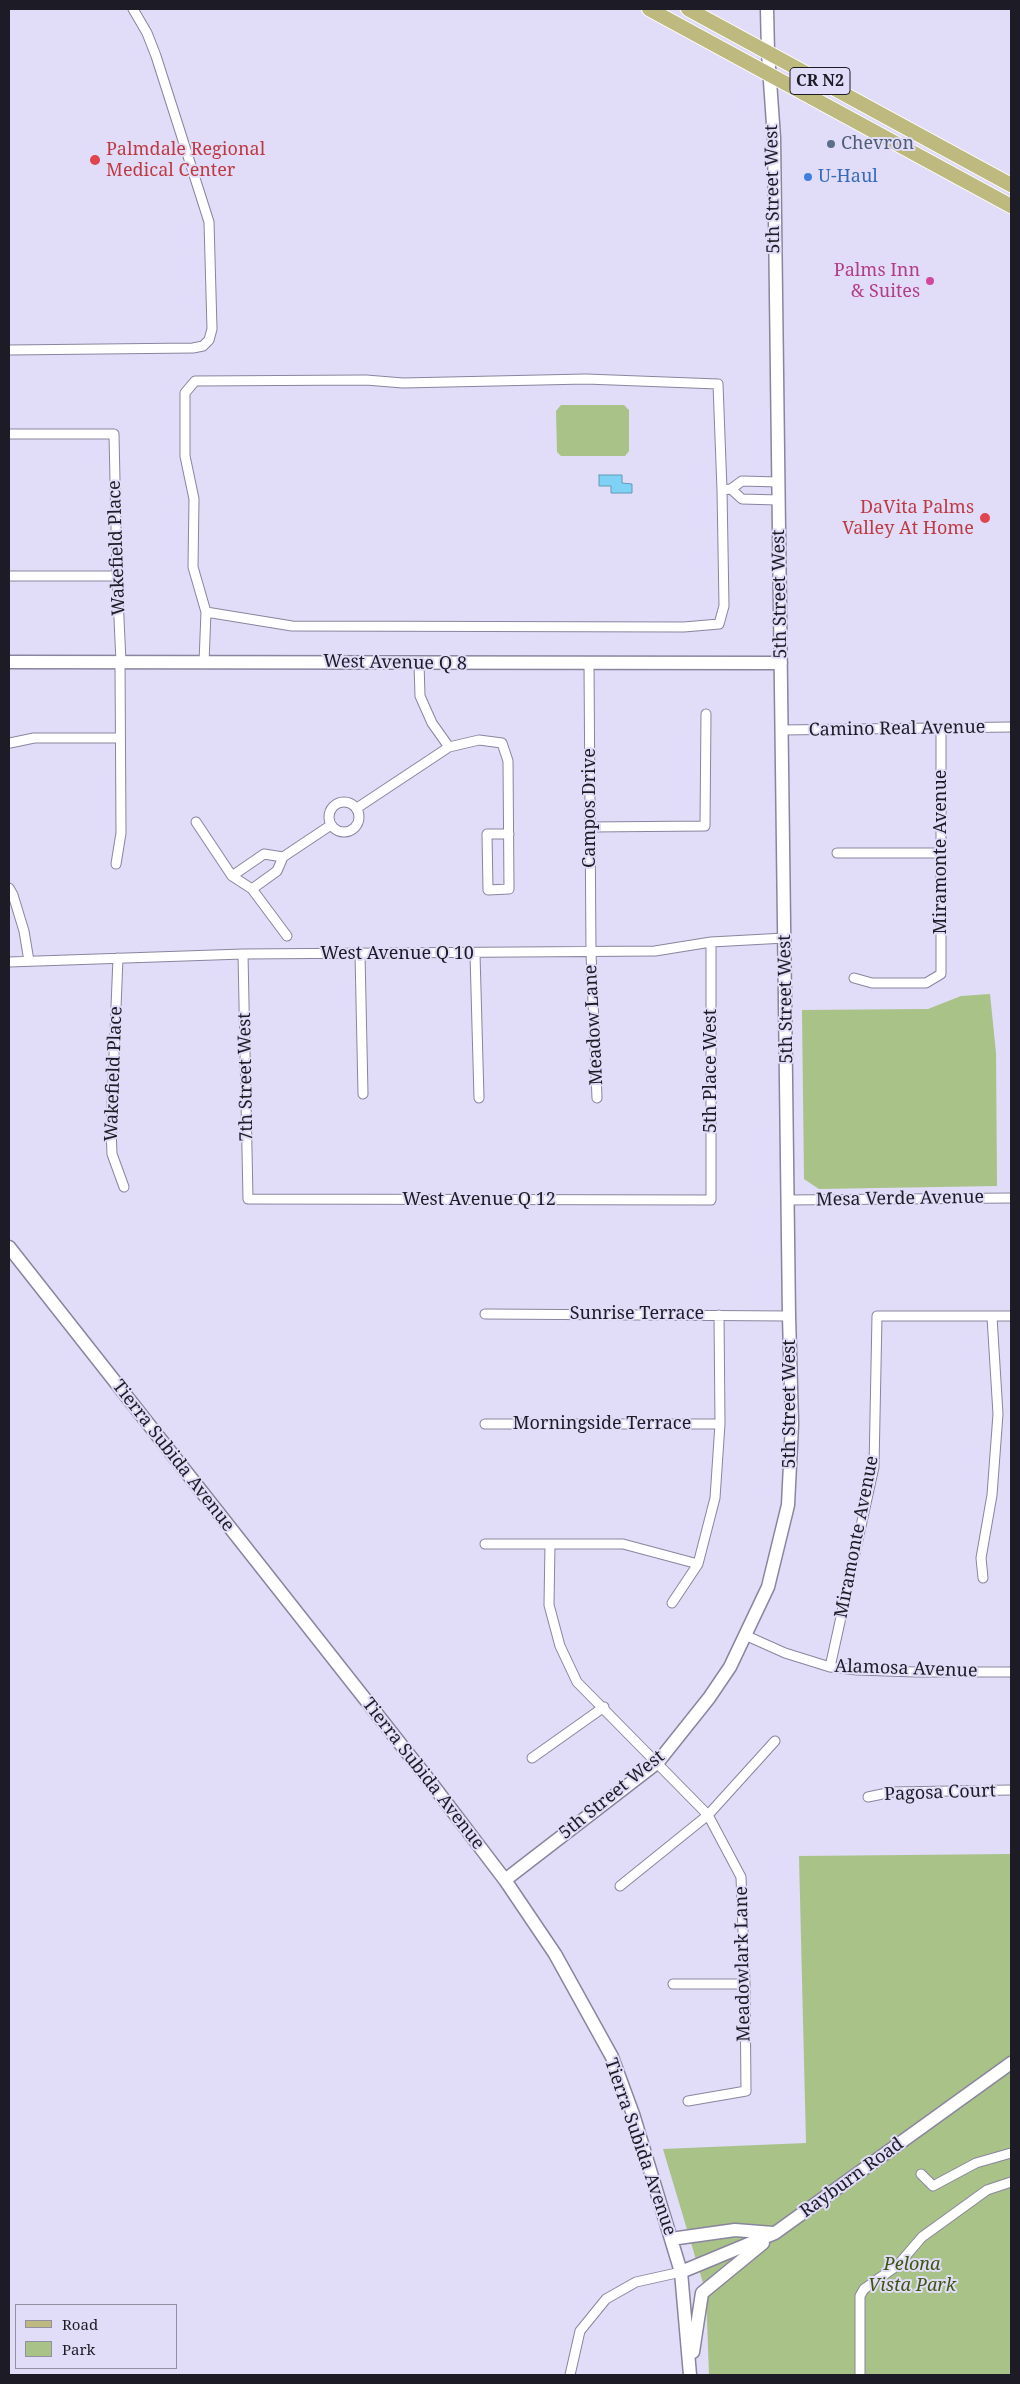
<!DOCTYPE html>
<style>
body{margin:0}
#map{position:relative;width:1020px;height:2384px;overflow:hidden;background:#e1dcf7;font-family:"Noto Serif",serif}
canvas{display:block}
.frame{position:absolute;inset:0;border:10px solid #1d1b25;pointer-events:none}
.legend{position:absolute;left:15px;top:2304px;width:162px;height:65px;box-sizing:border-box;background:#e1dcf7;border:1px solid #938fa3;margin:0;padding:6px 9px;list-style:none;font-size:15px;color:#1d1b25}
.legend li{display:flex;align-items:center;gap:10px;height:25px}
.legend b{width:25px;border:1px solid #938fa3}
</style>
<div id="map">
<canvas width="1020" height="2384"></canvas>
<div class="frame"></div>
<ul class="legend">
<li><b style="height:6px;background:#beb97e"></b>Road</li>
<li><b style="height:14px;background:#a8c288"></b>Park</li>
</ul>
</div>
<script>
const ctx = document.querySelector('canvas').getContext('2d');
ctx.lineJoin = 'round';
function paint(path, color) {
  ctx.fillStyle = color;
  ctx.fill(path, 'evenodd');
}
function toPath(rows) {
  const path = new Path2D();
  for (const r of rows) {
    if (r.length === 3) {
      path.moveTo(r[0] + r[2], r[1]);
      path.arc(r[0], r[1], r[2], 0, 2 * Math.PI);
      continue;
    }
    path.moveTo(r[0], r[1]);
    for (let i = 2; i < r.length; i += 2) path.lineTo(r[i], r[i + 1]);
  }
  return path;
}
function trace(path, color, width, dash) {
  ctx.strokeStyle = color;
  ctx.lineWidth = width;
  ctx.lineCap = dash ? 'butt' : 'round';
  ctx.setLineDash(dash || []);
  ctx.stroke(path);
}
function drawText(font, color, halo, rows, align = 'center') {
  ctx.font = font + ' "Noto Serif",serif';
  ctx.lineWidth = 4;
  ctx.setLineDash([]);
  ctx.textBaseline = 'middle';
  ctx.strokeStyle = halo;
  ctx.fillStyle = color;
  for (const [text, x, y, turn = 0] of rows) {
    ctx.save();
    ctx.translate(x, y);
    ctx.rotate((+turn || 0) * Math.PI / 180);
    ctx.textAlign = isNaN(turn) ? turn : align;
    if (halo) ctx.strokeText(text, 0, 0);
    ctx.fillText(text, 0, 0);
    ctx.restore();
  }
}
paint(toPath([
 [561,405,624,405,629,410,629,451,625,456,561,456,557,452,556,411],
 [990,994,996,1053,997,1186,819,1189,804,1179,802,1010,928,1009,961,996],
 [1011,1854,1011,2375,709,2375,706,2293,663,2149,806,2143,799,1856]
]), '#a8c288');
const water = toPath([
 [599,475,622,475,622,483,632,484,632,493,611,493,611,486,599,486,599,475]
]);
paint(water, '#7fd1f5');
trace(water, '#629ab7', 1);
const street = toPath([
 [9,350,193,348,203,346,209,340,212,329,209,222,156,56,147,33,133,9],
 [9,434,114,434,117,576,121,662],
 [778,482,742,481,731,489,742,499,778,500],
 [722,490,724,606,719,624,684,627,292,626,206,612,193,567,194,499,185,456,185,393,195,381,366,380,403,383,586,379,718,384,722,490,731,489],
 [9,576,117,576],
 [204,662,206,612],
 [419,663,420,696,432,723,449,747],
 [589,664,591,953,597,1098],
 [782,730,1011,727],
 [10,743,34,738,120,738],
 [344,817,15],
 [357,808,449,747,479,740,502,743,508,761,509,889,488,890,487,834,509,834],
 [196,822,232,876,252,889,277,871,283,857,331,825],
 [590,827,705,826,706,714],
 [837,853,941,853],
 [116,864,121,833,120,662],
 [232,876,264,854,283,857],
 [9,888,13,895,24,931,29,961],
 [252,889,287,936],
 [243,954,248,1199,711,1200,711,942],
 [360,954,363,1094],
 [475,954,479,1098],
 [118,958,111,1129,112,1154,124,1187],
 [9,962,243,954,655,951,711,942,785,938],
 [854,978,872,983,926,983,941,974,941,730],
 [788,1200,1011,1198],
 [485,1314,789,1316],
 [485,1424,720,1424],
 [485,1544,623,1544,698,1564],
 [550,1544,549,1605,560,1646,577,1682,708,1815,741,1877,745,1984,746,2091,688,2101],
 [983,1578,981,1558,992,1495,998,1414,992,1317],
 [672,1603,698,1564,715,1498,720,1424,719,1315],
 [747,1636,785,1653,830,1667,857,1670,916,1672,1011,1672],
 [830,1667,874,1467,877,1316,1011,1316],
 [532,1758,604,1707],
 [868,1797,892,1792,1011,1790],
 [620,1886,708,1815,775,1741],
 [673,1984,745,1984],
 [921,2174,933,2186,976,2163,1011,2153],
 [570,2375,580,2331,606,2299,636,2282,681,2272],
 [860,2375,860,2296,864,2289,898,2265,922,2237,987,2190,1011,2182]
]);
const secondary = toPath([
 [9,662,781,663],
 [9,1247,432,1784,505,1880,555,1954,612,2057,633,2114,681,2272,690,2375],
 [505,1880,658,1762,709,1698,730,1667,768,1587,788,1505,792,1424,789,1316,774,138,768,53,767,9],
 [671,2239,735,2230,773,2233],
 [681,2272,775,2233,1011,2063],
 [693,2352,702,2293,763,2243]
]);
const primary = toPath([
 [649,9,1011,206],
 [688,9,1011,185]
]);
trace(street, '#8a859e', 11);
trace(secondary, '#8a859e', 15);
trace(primary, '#fff', 16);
trace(street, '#fff', 9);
trace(secondary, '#fff', 12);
trace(primary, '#beb97e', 14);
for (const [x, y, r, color] of [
 [831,144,5,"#5c6f8a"],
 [95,160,6,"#e0444e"],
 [808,177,5,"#3f7fe0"],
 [930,281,5,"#d1479c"],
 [985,518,6,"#e0444e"]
]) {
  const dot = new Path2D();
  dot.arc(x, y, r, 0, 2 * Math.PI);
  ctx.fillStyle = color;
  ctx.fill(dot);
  trace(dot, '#e1dcf7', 2);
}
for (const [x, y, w] of [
 [820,81,60]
]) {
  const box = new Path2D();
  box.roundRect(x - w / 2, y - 13.5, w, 27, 4);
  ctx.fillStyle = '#e1dcf7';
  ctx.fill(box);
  trace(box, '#1d1b25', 1);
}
drawText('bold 16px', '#1d1b25', null, [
 ["CR N2",820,81]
]);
drawText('18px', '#4e5e75', '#e1dcf7', [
 ["Chevron",841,144]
], 'left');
drawText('18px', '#be3a42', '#e1dcf7', [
 ["Palmdale Regional",106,150],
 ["Medical Center",106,171],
 ["DaVita Palms",974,508,"right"],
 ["Valley At Home",974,529,"right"]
], 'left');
drawText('18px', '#366cbe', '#e1dcf7', [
 ["U-Haul",818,177]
], 'left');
drawText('18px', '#1d1b25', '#e1dcf7', [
 ["5th Street West",773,189,-91],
 ["Wakefield Place",117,548,-92],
 ["5th Street West",780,594,-91],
 ["West Avenue Q 8",395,663,1],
 ["Camino Real Avenue",897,729,-1],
 ["Campos Drive",590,808,-90],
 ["Miramonte Avenue",941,852,-90],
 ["West Avenue Q 10",397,954],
 ["5th Street West",786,999,-91],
 ["Meadow Lane",594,1025,-93],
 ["5th Place West",711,1071,-90],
 ["Wakefield Place",114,1074,-88],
 ["7th Street West",246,1077,-91],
 ["Mesa Verde Avenue",900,1199,-1],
 ["West Avenue Q 12",479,1200],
 ["Sunrise Terrace",637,1314],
 ["5th Street West",790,1404,-90],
 ["Morningside Terrace",602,1424],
 ["Tierra Subida Avenue",173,1456,52],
 ["Miramonte Avenue",857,1537,-79],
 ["Alamosa Avenue",906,1669,2],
 ["Tierra Subida Avenue",423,1774,52],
 ["Pagosa Court",940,1793,-2],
 ["5th Street West",612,1795,-39],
 ["Meadowlark Lane",743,1964,-91],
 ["Tierra Subida Avenue",640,2147,71],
 ["Rayburn Road",852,2178,-36]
]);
drawText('18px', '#b23c85', '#e1dcf7', [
 ["Palms Inn",920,271],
 ["& Suites",920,292]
], 'right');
drawText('italic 18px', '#3d560f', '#e1dcf7', [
 ["Pelona",912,2265],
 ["Vista Park",912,2286]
]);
</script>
